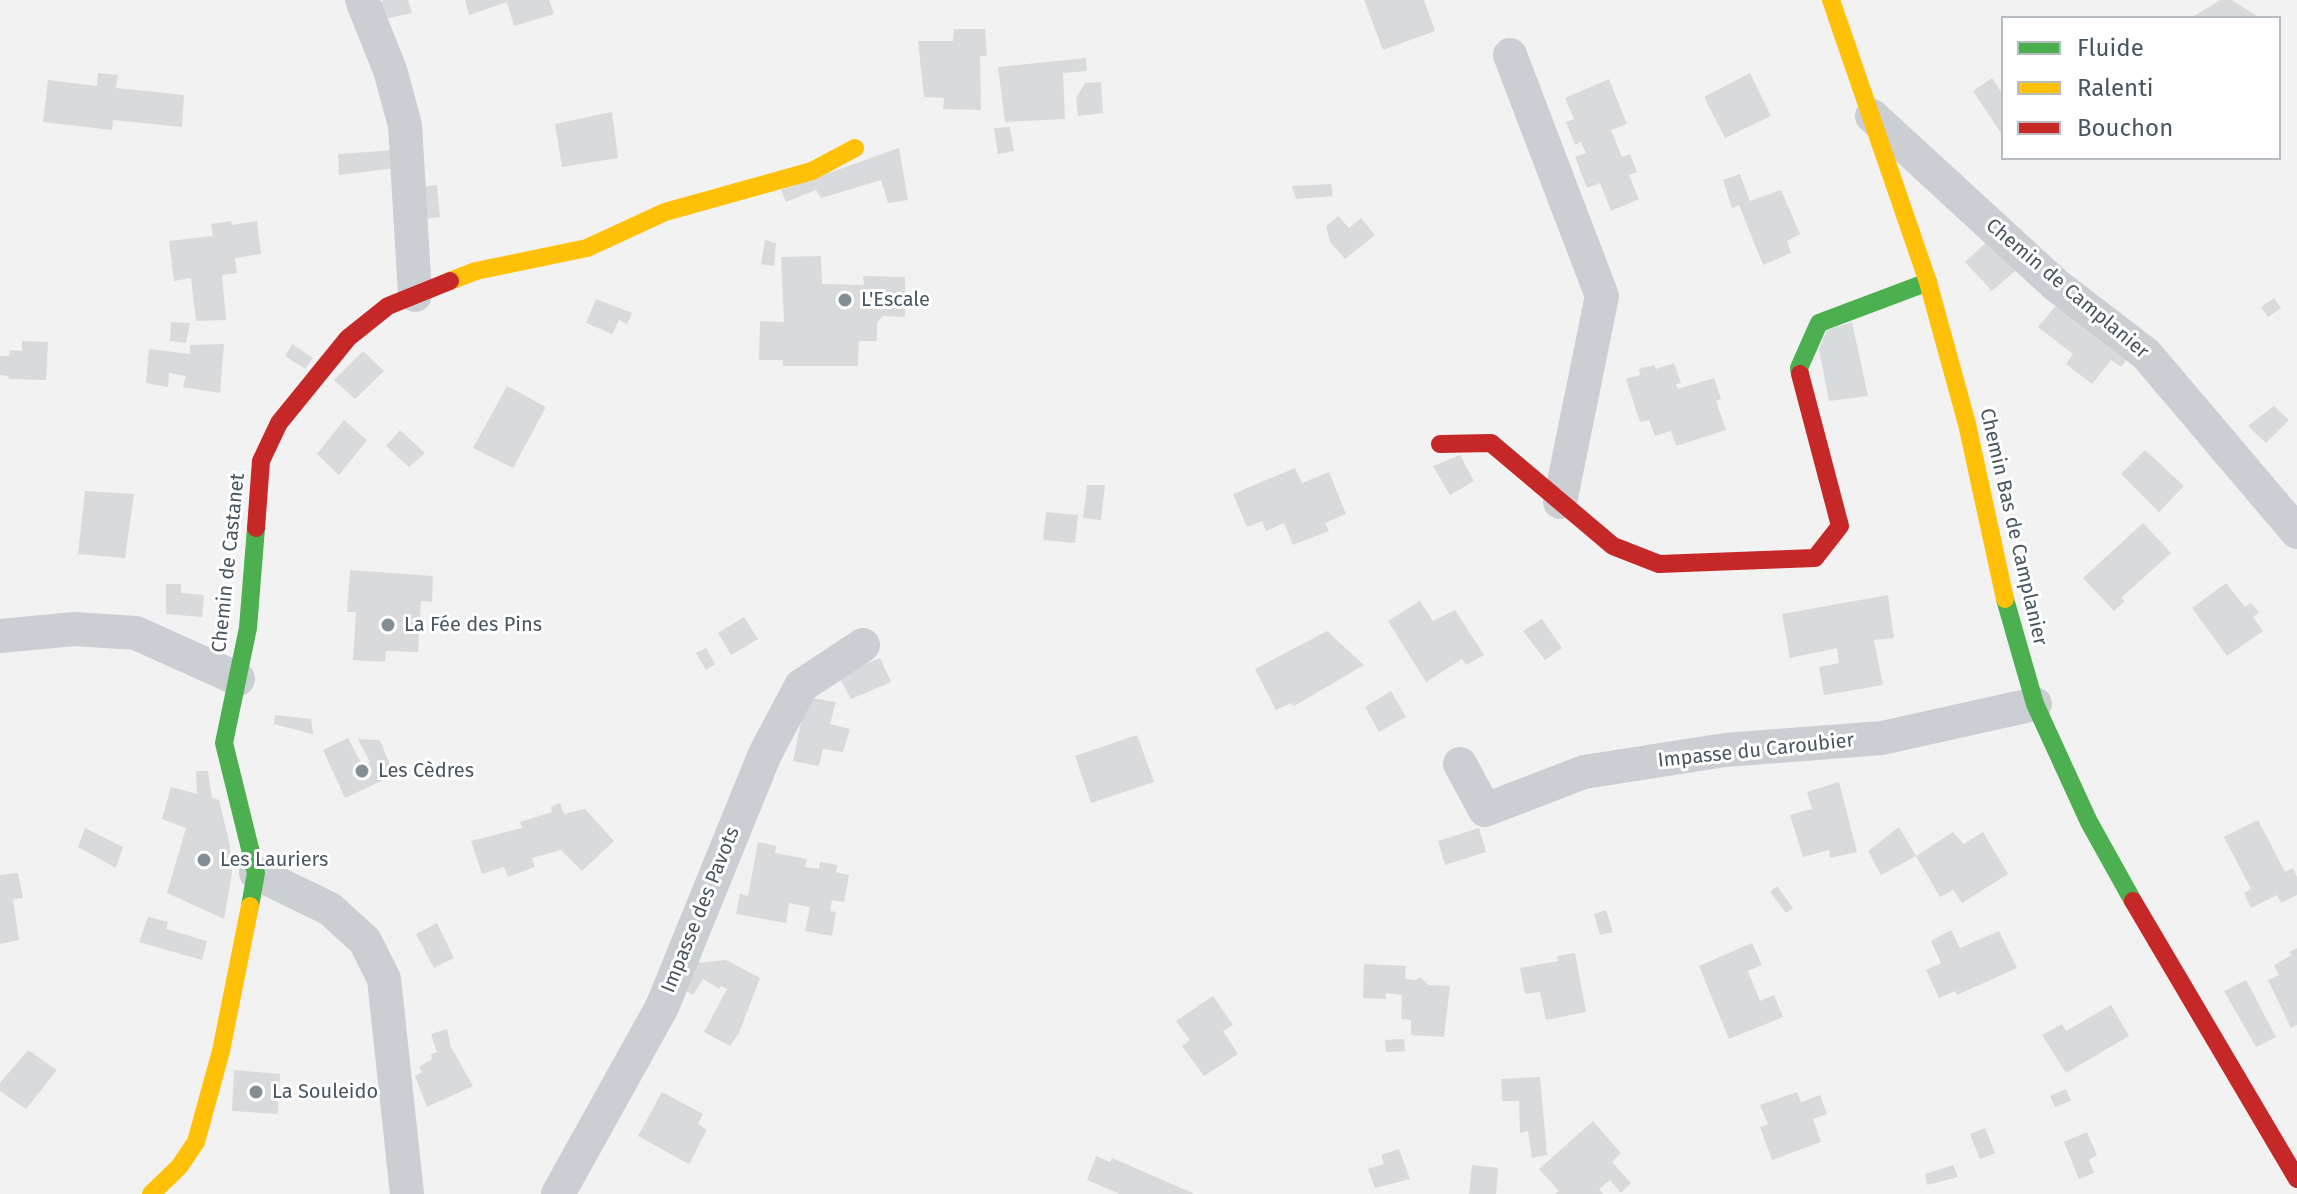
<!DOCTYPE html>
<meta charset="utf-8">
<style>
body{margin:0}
#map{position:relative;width:2297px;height:1194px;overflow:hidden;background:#f3f2f2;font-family:"Fira Sans",sans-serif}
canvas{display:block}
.legend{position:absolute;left:2001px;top:16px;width:280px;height:144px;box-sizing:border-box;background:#fff;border:2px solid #b5bbc0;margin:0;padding:10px 14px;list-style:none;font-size:24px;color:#475661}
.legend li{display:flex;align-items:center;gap:16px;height:40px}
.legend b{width:40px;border:2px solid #b5bbc0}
</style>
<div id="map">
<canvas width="2297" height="1194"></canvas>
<ul class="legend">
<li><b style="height:10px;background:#4caf50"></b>Fluide</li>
<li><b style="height:10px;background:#ffc107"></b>Ralenti</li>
<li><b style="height:10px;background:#c62828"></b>Bouchon</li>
</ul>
</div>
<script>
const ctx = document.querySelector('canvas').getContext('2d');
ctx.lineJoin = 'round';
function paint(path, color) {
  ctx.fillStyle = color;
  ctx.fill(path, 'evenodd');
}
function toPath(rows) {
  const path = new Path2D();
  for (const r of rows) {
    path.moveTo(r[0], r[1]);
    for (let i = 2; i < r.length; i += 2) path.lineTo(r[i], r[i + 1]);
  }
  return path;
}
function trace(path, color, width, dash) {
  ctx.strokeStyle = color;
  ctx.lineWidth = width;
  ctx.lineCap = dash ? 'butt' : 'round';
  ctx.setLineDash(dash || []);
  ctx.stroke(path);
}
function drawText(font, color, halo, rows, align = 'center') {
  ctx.font = font + ' "Fira Sans",sans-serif';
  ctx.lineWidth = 6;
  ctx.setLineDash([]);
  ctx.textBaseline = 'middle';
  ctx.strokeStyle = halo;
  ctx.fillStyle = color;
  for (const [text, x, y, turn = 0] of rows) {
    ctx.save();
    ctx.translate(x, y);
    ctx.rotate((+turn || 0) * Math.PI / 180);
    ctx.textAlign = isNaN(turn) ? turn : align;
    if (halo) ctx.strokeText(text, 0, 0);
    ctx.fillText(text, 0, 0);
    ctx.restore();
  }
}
paint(toPath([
 [383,0,408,0,412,13,385,19,380,4],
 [465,0,549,0,554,14,514,26,507,2,469,15],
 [1364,0,1424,0,1435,31,1383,50],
 [2220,0,2232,0,2260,18,2191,18],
 [954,29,985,29,987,56,980,56,981,110,943,109,944,98,924,97,918,41,953,41],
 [1086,58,1087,71,1063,73,1065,119,1005,122,998,67],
 [98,73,118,75,116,88,184,95,182,127,113,120,112,130,43,122,48,80,97,86],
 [1750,73,1771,116,1725,138,1704,97],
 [1992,78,2003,95,2003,136,1973,91],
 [1609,79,1627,124,1611,130,1622,157,1630,154,1637,172,1629,175,1639,199,1611,211,1600,183,1587,188,1575,157,1586,153,1581,142,1575,145,1566,122,1574,119,1565,98],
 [1101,82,1103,113,1078,116,1076,98,1085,83],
 [612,112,618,158,562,167,555,124],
 [1010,127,1014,151,998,154,994,128],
 [899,148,908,200,888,203,881,180,821,198,816,190,786,202,781,190],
 [396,150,396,168,339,175,338,154],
 [1740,174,1750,201,1781,190,1800,234,1787,241,1791,253,1763,265,1739,205,1732,208,1723,180],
 [1331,184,1333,196,1296,199,1292,186],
 [437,185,440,217,417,220,416,188],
 [1338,216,1349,228,1361,218,1375,235,1345,259,1330,242,1326,226],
 [231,221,232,225,257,221,261,254,235,258,237,273,222,275,226,320,196,321,191,278,174,281,169,241,213,236,211,224],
 [1993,236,2021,266,1992,291,1965,262],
 [765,240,776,243,774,266,761,264],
 [821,256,822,284,864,285,863,276,905,277,905,317,883,316,877,322,877,341,859,341,858,366,783,366,783,360,759,360,760,321,784,322,781,257],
 [2274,298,2281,308,2268,317,2261,307],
 [596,299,632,313,627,324,619,320,612,334,586,323],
 [2059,302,2130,355,2121,367,2111,360,2092,384,2066,364,2073,354,2038,327],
 [171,322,190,323,186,343,170,341],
 [1852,322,1868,396,1829,401,1819,349,1827,330],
 [22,341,48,342,46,380,8,379,9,376,0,375,0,356,9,356,10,350,22,351],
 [224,344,220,393,183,387,186,376,169,373,168,387,146,383,149,349,190,354,190,345],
 [292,344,313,358,305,369,285,356],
 [363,351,384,371,355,399,334,380],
 [1674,363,1681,383,1676,384,1678,389,1714,378,1721,399,1716,401,1726,430,1676,446,1671,431,1655,436,1649,420,1640,422,1626,379,1640,375,1639,369,1654,365,1656,369],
 [507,386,546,407,513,468,473,448],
 [2274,406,2289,420,2266,443,2248,426],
 [344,420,367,440,339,475,317,454],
 [400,430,425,453,409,467,386,446],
 [2145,450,2184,486,2159,512,2121,474],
 [1460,455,1474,481,1450,495,1433,466],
 [1295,468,1302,483,1329,472,1346,514,1325,523,1329,531,1293,545,1284,523,1266,531,1262,521,1247,527,1233,494],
 [1087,485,1105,485,1101,520,1083,518],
 [85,491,134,494,125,558,78,554],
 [1046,512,1078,515,1075,543,1043,540],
 [2143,523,2171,553,2121,598,2125,601,2114,611,2083,578],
 [350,570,433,576,432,602,421,601,418,652,386,651,385,662,353,660,356,612,347,612],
 [2226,583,2245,607,2251,603,2259,612,2253,617,2263,631,2227,656,2192,608],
 [166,584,181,584,181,593,204,595,202,617,166,614],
 [1888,595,1894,638,1874,640,1883,685,1824,695,1819,667,1839,663,1837,648,1790,658,1782,614],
 [1420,601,1433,621,1455,610,1484,655,1466,665,1462,659,1426,682,1388,621],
 [744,617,758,639,731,655,718,633],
 [1542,619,1562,648,1545,660,1523,631],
 [1327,631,1364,665,1294,706,1291,703,1276,710,1255,669],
 [706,648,715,664,706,670,696,653],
 [880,658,891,682,851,699,838,675],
 [1391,691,1406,717,1379,732,1365,707],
 [806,697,836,702,830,724,850,729,843,752,823,749,819,766,793,761],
 [275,715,311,719,313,734,274,724],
 [1137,735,1154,782,1091,803,1075,756],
 [348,738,363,766,370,762,358,739,380,740,394,775,345,798,323,750],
 [196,771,208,771,212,798,219,800,230,846,232,874,224,919,167,893,186,828,162,819,171,787,197,794],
 [1839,782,1857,852,1830,858,1829,850,1803,857,1790,815,1812,809,1807,792],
 [560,803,564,814,585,809,614,841,582,871,561,850,532,858,535,867,508,877,504,867,482,874,471,841,522,828,520,822,552,812,551,807],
 [2258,820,2285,872,2293,868,2297,877,2297,895,2281,903,2277,895,2251,908,2244,893,2251,889,2224,837],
 [1899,827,1916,856,1953,832,1964,844,1983,832,2008,874,1962,903,1953,890,1940,897,1916,856,1881,875,1868,851],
 [85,828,123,847,116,868,78,847],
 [1479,828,1486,852,1445,865,1438,841],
 [758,842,776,846,775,853,807,859,805,867,819,869,820,862,837,865,836,872,849,875,844,902,832,900,830,911,836,912,832,936,805,931,810,907,789,903,786,923,736,914,740,894,748,896],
 [18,873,23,898,13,899,19,940,0,944,0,875],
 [1777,886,1793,908,1786,913,1770,892],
 [1606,910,1613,932,1600,935,1594,914],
 [148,917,168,922,166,929,207,941,202,960,139,942],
 [437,923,454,958,434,968,416,934],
 [1951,930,1960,948,1999,931,2017,968,1957,995,1955,991,1939,998,1926,970,1941,963,1931,941],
 [1752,943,1762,965,1748,971,1760,1001,1774,995,1783,1017,1729,1039,1699,966],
 [2297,948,2297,1025,2291,1028,2268,980,2279,975,2274,965,2292,955,2289,952],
 [1575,953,1586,1012,1546,1020,1540,992,1525,994,1520,968,1558,961,1557,956],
 [726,960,760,978,739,1033,730,1046,704,1032,727,989,721,986,719,989,703,979,693,995,677,986,688,964],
 [1364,964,1406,966,1405,979,1416,980,1420,977,1428,985,1450,986,1444,1037,1411,1035,1411,1020,1401,1019,1402,995,1386,993,1386,999,1363,998],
 [2246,980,2276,1037,2256,1047,2224,991],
 [1213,996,1233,1025,1223,1031,1238,1054,1204,1076,1182,1046,1190,1040,1176,1021],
 [2111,1005,2129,1036,2066,1073,2042,1035,2062,1024,2066,1031],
 [447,1029,451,1047,473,1086,427,1107,415,1076,422,1072,419,1067,432,1059,431,1054,437,1052,431,1034],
 [1404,1039,1405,1051,1386,1052,1385,1040],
 [28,1050,57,1070,26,1109,0,1091,0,1083],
 [234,1070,280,1074,278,1114,232,1111],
 [1540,1077,1547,1155,1532,1158,1528,1131,1520,1133,1519,1101,1502,1101,1501,1079],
 [2066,1089,2071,1101,2055,1107,2050,1096],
 [662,1092,703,1114,698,1124,707,1130,689,1164,638,1136],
 [1797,1092,1801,1102,1820,1095,1827,1114,1813,1119,1821,1142,1772,1160,1760,1127,1768,1124,1760,1105],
 [1593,1121,1621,1153,1612,1162,1631,1183,1621,1193,1610,1180,1599,1189,1603,1194,1555,1194,1559,1191,1539,1169],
 [1985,1128,1995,1153,1980,1159,1970,1134],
 [2087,1132,2097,1155,2089,1160,2094,1173,2079,1179,2064,1142],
 [1399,1149,1410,1179,1375,1188,1368,1169,1384,1164,1381,1155],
 [1096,1156,1110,1162,1112,1158,1195,1194,1120,1194,1087,1180],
 [1472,1165,1498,1168,1496,1194,1469,1194],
 [1953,1165,1958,1177,1927,1185,1925,1174]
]), '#d9dadb');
trace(toPath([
 [362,0,390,70,405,125,415,295],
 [1510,55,1602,296,1560,502],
 [1872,116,2056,285,2146,354,2297,532],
 [0,636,74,629,136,633,238,679],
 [1460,764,1485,810,1584,772,1725,750,1882,738,2035,704],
 [256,873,330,909,365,941,384,979,407,1194],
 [558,1194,662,1007,765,754,801,686,863,645]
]), '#cbced2', 34);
trace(toPath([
 [1800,374,1799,368,1819,323,1928,282],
 [2005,599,2035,704,2089,822,2133,901],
 [250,906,256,873,224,743,248,628,256,528]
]), '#4caf50', 18);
trace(toPath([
 [1831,0,1928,282,1967,424,2005,599],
 [450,281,476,271,587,248,665,212,812,171,855,148],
 [151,1194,179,1167,196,1142,221,1051,250,906]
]), '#ffc107', 18);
trace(toPath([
 [1440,444,1491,443,1613,546,1659,564,1815,558,1840,526,1800,374],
 [256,528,261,461,279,423,348,338,388,306,450,281],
 [2133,901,2297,1179]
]), '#c62828', 18);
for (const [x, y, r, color] of [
 [845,300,8,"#838d94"],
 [388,625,8,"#838d94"],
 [362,771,8,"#838d94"],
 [204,860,8,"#838d94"],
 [256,1092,8,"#838d94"]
]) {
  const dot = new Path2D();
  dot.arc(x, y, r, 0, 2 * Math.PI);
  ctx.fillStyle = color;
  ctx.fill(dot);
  trace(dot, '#fff', 3);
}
drawText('20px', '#475661', '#fff', [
 ["Chemin de Camplanier",2067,289,40],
 ["Chemin Bas de Camplanier",2013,527,77],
 ["Chemin de Castanet",229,563,-84],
 ["Impasse du Caroubier",1756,751,-6],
 ["Impasse des Pavots",701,910,-68]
]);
drawText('20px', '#475661', '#fff', [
 ["L'Escale",861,300],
 ["La Fée des Pins",404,625],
 ["Les Cèdres",378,771],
 ["Les Lauriers",220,860],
 ["La Souleido",272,1092]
], 'left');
</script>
